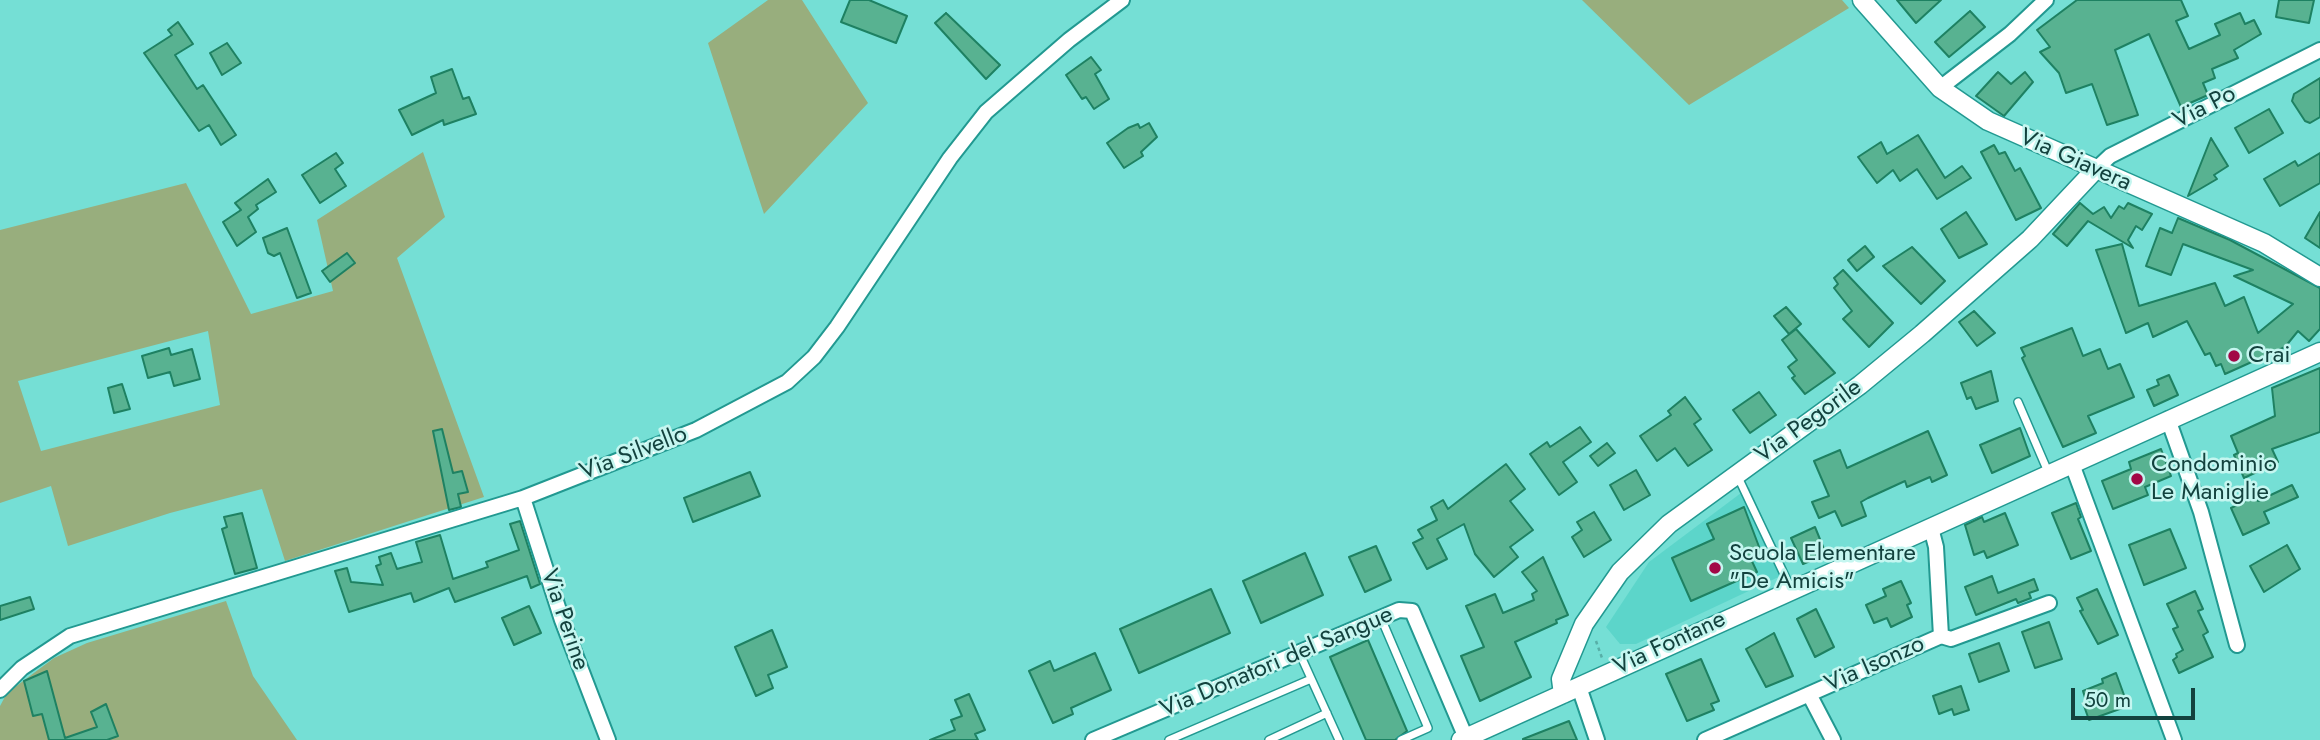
<!DOCTYPE html>
<style>
body{margin:0}
#map{position:relative;width:2320px;height:740px;overflow:hidden;background:#75dfd5;font-family:Jost,sans-serif}
canvas{display:block}
.scale{position:absolute;left:2071px;top:688px;width:124px;height:32px;box-sizing:border-box;border:4px solid #13423e;border-top:0;padding-left:9px;font-size:21px;line-height:24px;white-space:nowrap;color:#13423e;-webkit-text-stroke:5px #c5f6f0;paint-order:stroke}
</style>
<div id="map">
<canvas width="2320" height="740"></canvas>
<div class="scale">50 m</div>
</div>
<script>
const ctx = document.querySelector('canvas').getContext('2d');
ctx.lineJoin = 'round';
function paint(path, color) {
  ctx.fillStyle = color;
  ctx.fill(path, 'evenodd');
}
function toPath(rows) {
  const path = new Path2D();
  for (const r of rows) {
    path.moveTo(r[0], r[1]);
    for (let i = 2; i < r.length; i += 2) path.lineTo(r[i], r[i + 1]);
  }
  return path;
}
function trace(path, color, width, dash) {
  ctx.strokeStyle = color;
  ctx.lineWidth = width;
  ctx.lineCap = dash ? 'butt' : 'round';
  ctx.setLineDash(dash || []);
  ctx.stroke(path);
}
function drawText(font, color, halo, rows, align = 'center') {
  ctx.font = font + ' Jost,sans-serif';
  ctx.lineWidth = 5;
  ctx.setLineDash([]);
  ctx.textBaseline = 'middle';
  ctx.strokeStyle = halo;
  ctx.fillStyle = color;
  for (const [text, x, y, turn = 0] of rows) {
    ctx.save();
    ctx.translate(x, y);
    ctx.rotate((+turn || 0) * Math.PI / 180);
    ctx.textAlign = isNaN(turn) ? turn : align;
    if (halo) ctx.strokeText(text, 0, 0);
    ctx.fillText(text, 0, 0);
    ctx.restore();
  }
}
paint(toPath([
 [1749,487,1787,573,1636,644,1620,644,1606,627,1649,562]
]), '#5cd5ca');
paint(toPath([
 [768,0,802,0,868,103,764,214,708,43],
 [1582,0,1842,0,1849,8,1689,105],
 [423,152,445,217,397,258,484,497,285,561,262,489,170,513,68,546,51,486,0,503,0,230,186,183,251,314,333,291,317,220],
 [208,331,220,405,41,451,18,381],
 [226,601,253,676,297,740,0,740,0,706,7,693,54,658,87,643]
]), '#98ae7d');
const building = toPath([
 [850,0,869,0,907,16,896,43,841,22,850,0],
 [1897,0,1941,0,1916,23,1897,0],
 [2077,0,2181,0,2188,16,2176,21,2189,49,2220,35,2215,24,2240,13,2245,24,2254,20,2261,34,2234,50,2238,58,2212,69,2215,78,2203,83,2208,95,2181,107,2149,34,2115,50,2138,115,2107,125,2092,84,2066,93,2059,73,2040,52,2050,47,2037,30,2077,0],
 [2279,0,2314,0,2309,23,2276,17,2279,0],
 [1970,11,1985,27,1949,57,1935,42,1970,11],
 [946,13,1000,65,986,79,935,23,946,13],
 [178,22,193,44,175,55,197,89,203,85,236,135,221,145,209,125,199,131,144,53,172,35,168,30,178,22],
 [227,43,241,63,222,75,210,53,227,43],
 [1091,57,1101,70,1095,74,1109,99,1094,109,1086,97,1082,99,1066,75,1091,57],
 [452,69,463,99,469,97,476,114,444,125,443,120,412,135,399,110,436,93,431,77,452,69],
 [1998,72,2011,84,2025,72,2033,82,2004,116,1976,96,1998,72],
 [2320,78,2320,117,2310,123,2305,121,2292,101,2294,94,2320,78],
 [2269,109,2283,133,2249,153,2235,128,2269,109],
 [1149,123,1157,137,1141,152,1143,156,1124,168,1107,143,1128,128,1138,124,1140,128,1149,123],
 [1918,135,1945,178,1962,166,1971,178,1937,199,1917,169,1900,181,1893,170,1877,183,1858,157,1881,142,1887,154,1918,135],
 [2211,138,2228,166,2214,175,2217,179,2188,196,2211,138],
 [1994,145,1999,154,2005,152,2015,171,2020,168,2041,208,2016,220,1981,152,1994,145],
 [336,153,343,163,335,169,346,186,320,203,302,175,336,153],
 [2320,153,2320,183,2280,206,2264,179,2295,161,2298,166,2320,153],
 [268,179,276,192,256,205,258,209,248,217,256,232,237,246,223,222,241,210,235,203,268,179],
 [2080,203,2093,214,2104,207,2111,218,2119,206,2124,209,2128,203,2152,214,2142,230,2136,226,2128,240,2133,248,2088,221,2067,246,2053,234,2080,203],
 [1966,212,1987,244,1959,258,1941,229,1966,212],
 [2320,212,2320,248,2305,238,2320,212],
 [2178,218,2230,240,2320,288,2320,329,2309,341,2298,331,2285,347,2225,374,2221,364,2216,366,2210,353,2205,355,2187,321,2153,337,2148,323,2126,333,2096,250,2122,244,2139,306,2215,283,2225,306,2244,297,2258,333,2293,304,2234,276,2253,270,2183,244,2171,275,2146,266,2160,228,2172,233,2178,218],
 [287,228,311,293,297,298,280,253,274,256,268,253,263,238,287,228],
 [1865,246,1874,257,1857,271,1848,260,1865,246],
 [1912,247,1945,281,1921,304,1883,266,1912,247],
 [347,253,355,263,330,282,322,271,347,253],
 [1843,270,1893,323,1869,347,1843,319,1852,311,1834,288,1838,284,1834,278,1843,270],
 [1786,307,1801,324,1789,334,1774,316,1786,307],
 [1974,311,1995,333,1977,346,1959,322,1974,311],
 [2072,328,2083,356,2100,349,2108,369,2120,364,2134,397,2088,416,2096,433,2063,447,2022,358,2025,356,2021,348,2072,328],
 [1796,329,1835,373,1805,394,1792,378,1795,376,1788,367,1797,360,1782,340,1796,329],
 [169,348,171,355,192,349,200,379,174,386,170,372,148,378,142,356,169,348],
 [2320,368,2320,432,2272,449,2278,462,2244,478,2234,455,2238,453,2231,436,2275,416,2272,388,2320,368],
 [1991,371,1998,401,1976,409,1971,397,1967,399,1961,383,1991,371],
 [2169,375,2178,395,2154,406,2147,390,2159,385,2157,380,2169,375],
 [122,384,130,409,114,413,108,388,122,384],
 [1759,392,1776,415,1750,433,1733,410,1759,392],
 [1685,397,1701,419,1694,424,1712,450,1688,466,1675,448,1657,461,1640,436,1671,415,1668,411,1685,397],
 [1580,427,1591,442,1563,462,1577,482,1559,495,1530,454,1547,442,1550,447,1580,427],
 [2020,428,2030,456,1992,473,1980,445,2020,428],
 [442,429,453,473,462,471,468,492,458,494,461,507,449,510,433,431,442,429],
 [1928,431,1947,475,1932,482,1930,477,1907,487,1905,481,1868,498,1861,502,1866,516,1842,526,1835,511,1819,518,1812,502,1829,496,1814,461,1840,450,1847,468,1928,431],
 [1607,443,1615,453,1598,466,1590,456,1607,443],
 [2161,449,2171,476,2145,487,2148,495,2113,509,2102,481,2131,469,2129,462,2161,449],
 [1506,464,1525,489,1510,501,1533,530,1510,547,1518,557,1494,577,1475,554,1464,524,1437,539,1447,559,1427,569,1413,543,1423,538,1418,530,1437,520,1431,507,1443,500,1448,509,1506,464],
 [1636,470,1650,495,1624,510,1610,485,1636,470],
 [750,472,760,496,693,522,684,498,750,472],
 [2292,485,2298,497,2264,512,2269,523,2243,535,2231,508,2256,496,2258,501,2292,485],
 [2076,503,2081,517,2078,519,2091,551,2071,559,2052,513,2076,503],
 [1744,507,1761,552,1750,557,1757,572,1691,601,1672,558,1714,539,1707,524,1744,507],
 [1594,512,1611,540,1584,557,1572,537,1582,530,1577,522,1594,512],
 [242,513,257,568,235,574,222,529,227,527,224,517,242,513],
 [2005,513,2018,545,1987,558,1984,551,1974,555,1965,525,1982,517,1984,522,2005,513],
 [520,521,540,584,531,588,527,576,455,602,449,588,414,602,411,593,349,612,335,571,347,568,351,582,383,585,376,566,381,564,379,557,391,553,397,569,422,562,416,542,440,535,453,579,488,567,486,562,519,550,510,524,520,521],
 [1815,527,1826,554,1803,564,1791,538,1815,527],
 [2170,529,2186,568,2144,585,2129,545,2170,529],
 [2287,545,2300,569,2264,592,2250,566,2287,545],
 [1376,546,1391,580,1365,592,1349,557,1376,546],
 [1305,553,1323,595,1261,623,1243,581,1305,553],
 [1543,557,1568,615,1556,620,1557,623,1515,642,1531,677,1480,701,1461,656,1484,647,1466,606,1495,594,1503,613,1534,600,1532,594,1537,591,1522,572,1543,557],
 [1992,576,1998,593,2034,579,2038,590,2029,593,2031,598,2018,603,2016,599,1976,615,1965,587,1992,576],
 [1901,581,1911,603,1907,605,1912,617,1891,627,1887,618,1874,623,1866,605,1886,596,1883,589,1901,581],
 [1211,589,1230,633,1139,673,1120,629,1211,589],
 [2097,589,2118,635,2098,644,2080,611,2083,610,2077,598,2097,589],
 [2195,591,2203,609,2198,611,2208,632,2203,635,2213,657,2179,673,2173,660,2177,657,2176,654,2183,650,2173,629,2178,627,2167,604,2195,591],
 [30,597,34,609,0,620,0,606,30,597],
 [529,606,541,633,514,645,502,618,529,606],
 [1816,609,1834,647,1815,657,1797,619,1816,609],
 [2049,622,2062,659,2035,668,2022,632,2049,622],
 [772,630,787,667,768,675,773,688,756,696,735,647,772,630],
 [1774,633,1793,676,1766,687,1746,649,1774,633],
 [1368,640,1407,731,1395,740,1366,740,1330,657,1368,640],
 [1999,643,2009,671,1979,682,1969,654,1999,643],
 [1095,653,1111,690,1071,708,1073,714,1053,723,1029,671,1050,661,1054,671,1095,653],
 [1701,659,1719,701,1711,704,1714,710,1687,721,1666,674,1701,659],
 [47,671,65,738,97,727,91,712,106,704,118,736,107,740,49,740,42,714,33,716,24,681,47,671],
 [2116,673,2128,706,2089,720,2083,703,2086,701,2083,691,2103,683,2102,679,2116,673],
 [1961,686,1969,710,1954,715,1952,709,1939,714,1933,696,1961,686],
 [969,694,985,730,975,734,978,740,930,740,955,730,951,720,962,716,955,700,969,694],
 [1569,721,1577,740,1523,740,1523,739,1569,721]
]);
paint(building, '#58b291');
trace(building, '#1e8162', 2);
const service = toPath([
 [2018,402,2049,474],
 [1737,475,1792,591],
 [1381,618,1428,728,1401,740],
 [1299,652,1339,740],
 [1169,740,1311,679],
 [1269,740,1327,713]
]);
const minor = toPath([
 [1940,88,2010,34,2046,0],
 [2094,171,2110,156,2320,50],
 [2168,419,2201,512,2237,645],
 [2072,464,2174,740],
 [523,498,562,620,608,740],
 [1931,528,1936,547,1941,636],
 [1579,687,1597,740],
 [0,690,22,668,70,636,523,498,696,430,787,382,814,357,837,327,950,158,986,112,1069,40,1122,0],
 [1809,694,1833,740],
 [1093,740,1399,610,1412,611,1466,738],
 [1705,740,1941,636,1951,639,2049,603]
]);
const tertiary = toPath([
 [1862,0,1940,88,1988,121,2264,243,2320,277],
 [1563,694,1561,679,1584,624,1620,572,1669,524,1860,385,1922,334,2030,239,2094,171],
 [1461,740,2320,352]
]);
trace(service, '#229991', 10);
trace(minor, '#229991', 18);
trace(tertiary, '#229991', 21);
trace(toPath([
 [1596,641,1602,658]
]), '#57afa7', 2.5, [3.5, 3.5]);
trace(service, '#fff', 7);
trace(minor, '#fff', 14);
trace(tertiary, '#fff', 18);
for (const [x, y, r, color] of [
 [2234,356,7,"#a20846"],
 [2137,479,7,"#a20846"],
 [1715,568,7,"#a20846"]
]) {
  const dot = new Path2D();
  dot.arc(x, y, r, 0, 2 * Math.PI);
  ctx.fillStyle = color;
  ctx.fill(dot);
  trace(dot, '#c5f6f0', 2.5);
}
drawText('24px', '#13423e', '#c5f6f0', [
 ["Via Po",2205,108,-27],
 ["Via Giavera",2075,161,24],
 ["Via Pegorile",1809,422,-36],
 ["Via Silvello",634,454,-21],
 ["Via Perine",564,620,71],
 ["Via Fontane",1670,644,-25],
 ["Via Donatori del Sangue",1277,663,-23],
 ["Via Isonzo",1875,665,-24]
]);
drawText('24px', '#13423e', '#c5f6f0', [
 ["Crai",2248,356],
 ["Condominio",2151,465],
 ["Le Maniglie",2151,493],
 ["Scuola Elementare",1729,554],
 ["\"De Amicis\"",1729,582]
], 'left');
</script>
